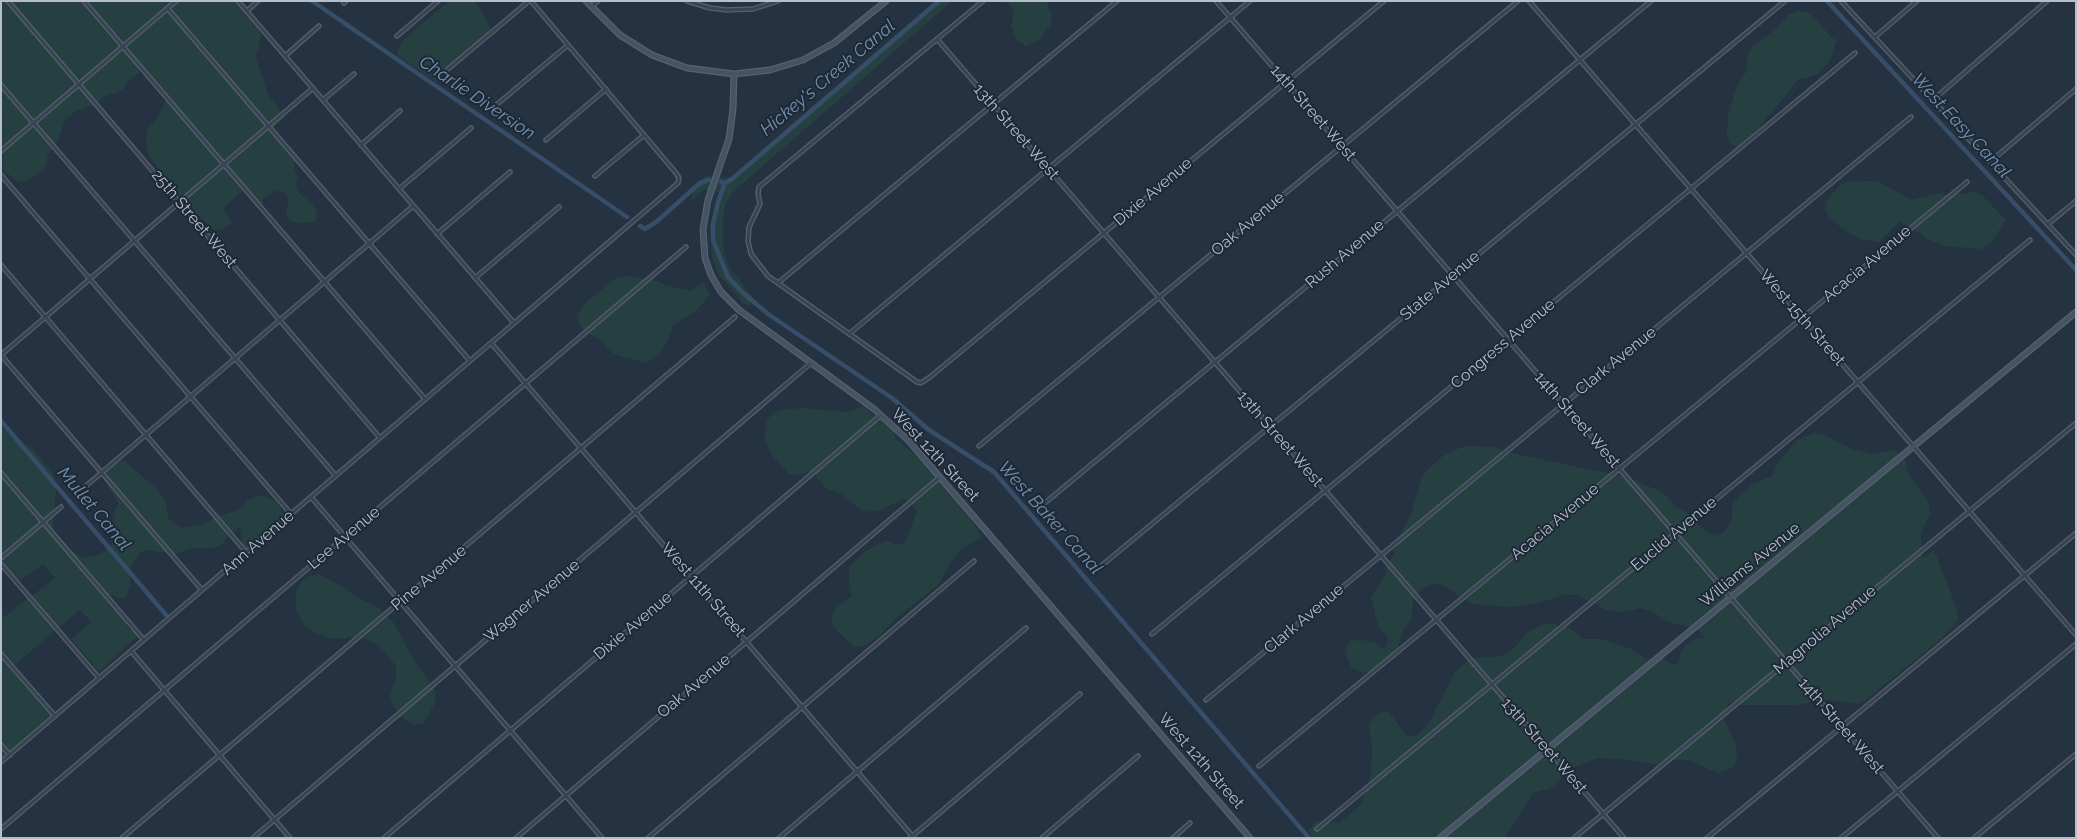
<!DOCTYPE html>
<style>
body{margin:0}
#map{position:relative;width:2077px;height:839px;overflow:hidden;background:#243241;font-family:Raleway,sans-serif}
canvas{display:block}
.frame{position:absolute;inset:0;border:2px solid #b5bfcb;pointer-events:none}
</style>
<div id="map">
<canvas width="2077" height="839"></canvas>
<div class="frame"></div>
</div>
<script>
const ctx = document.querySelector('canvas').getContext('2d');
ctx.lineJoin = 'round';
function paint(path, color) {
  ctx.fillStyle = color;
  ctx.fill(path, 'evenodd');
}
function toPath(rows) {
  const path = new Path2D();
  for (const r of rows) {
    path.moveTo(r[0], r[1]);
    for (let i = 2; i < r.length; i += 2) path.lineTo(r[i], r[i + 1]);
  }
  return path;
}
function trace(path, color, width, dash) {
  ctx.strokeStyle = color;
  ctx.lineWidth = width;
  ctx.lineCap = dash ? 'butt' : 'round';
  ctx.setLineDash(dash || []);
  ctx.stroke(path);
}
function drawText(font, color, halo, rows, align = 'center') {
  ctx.font = font + ' Raleway,sans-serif';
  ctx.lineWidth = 4;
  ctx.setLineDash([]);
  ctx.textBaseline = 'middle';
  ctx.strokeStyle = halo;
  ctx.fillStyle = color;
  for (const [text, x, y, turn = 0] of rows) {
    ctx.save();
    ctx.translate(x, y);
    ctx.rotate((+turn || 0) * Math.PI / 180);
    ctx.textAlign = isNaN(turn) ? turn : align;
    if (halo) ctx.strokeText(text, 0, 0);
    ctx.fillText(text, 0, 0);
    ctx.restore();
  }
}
paint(toPath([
 [1,1,236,1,261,33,259,48,256,53,256,58,268,94,285,117,271,130,294,157,294,168,298,178,295,183,298,192,312,204,317,212,315,222,296,223,287,219,286,210,289,201,285,192,276,191,264,198,261,207,245,189,223,208,232,222,221,230,214,230,192,210,170,187,148,153,146,142,147,130,160,113,167,97,145,67,139,70,140,72,128,81,123,89,115,94,110,93,93,105,76,111,65,120,57,143,48,154,46,166,32,178,23,182,14,180,12,176,3,172],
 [449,1,474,1,481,10,490,28,490,34,436,82,397,55,398,50,404,39],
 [935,1,952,1,733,192,725,205,723,223,723,245,725,256,731,270,754,299,749,306,743,303,719,275,712,257,710,227,720,195,719,192,714,191,719,177,728,178,732,177],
 [1006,1,1046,1,1052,15,1051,24,1040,40,1026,46,1017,40,1011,26,1014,12],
 [1797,11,1806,12,1814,17,1832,38,1837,40,1829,62,1816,75,1798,80,1758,129,1738,147,1729,143,1727,134,1728,115,1736,88,1746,72,1748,53,1753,46,1776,29,1788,15],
 [707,175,715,176,709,190,703,190,691,202,693,187],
 [1857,181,1877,181,1912,200,1939,193,1945,195,1953,192,1967,194,1973,191,1982,195,2006,220,1990,244,1982,249,1945,246,1927,239,1920,233,1899,222,1879,242,1860,239,1844,230,1829,217,1825,209,1827,200,1839,186,1847,182],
 [628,276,657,281,665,285,691,291,704,281,710,295,698,309,673,325,667,343,661,351,646,363,614,354,600,340,586,332,580,326,577,315,586,302,618,277],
 [863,406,872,415,880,417,892,427,895,438,924,462,968,514,982,537,959,551,948,566,939,584,894,620,880,635,864,646,854,647,833,627,831,617,836,608,852,596,849,586,849,567,863,553,878,544,887,541,896,545,905,543,917,511,908,500,902,499,882,510,863,512,840,493,827,489,813,473,808,472,796,476,789,474,771,454,764,439,767,420,773,413,782,410,801,408,848,412],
 [1,426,16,440,33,449,53,474,56,488,53,530,57,538,69,549,82,557,95,556,102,553,113,543,116,532,114,528,113,518,118,503,105,480,106,468,113,458,125,461,159,491,165,501,169,519,180,528,204,524,216,517,235,511,243,507,248,500,257,496,266,497,275,501,285,515,245,553,242,545,240,527,230,534,222,544,212,548,192,548,175,554,147,550,140,553,130,567,130,586,126,597,119,599,113,595,107,595,130,630,140,634,99,672,71,639,91,622,80,610,10,669,53,717,1,762,1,619,55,578,43,564,19,581,1,562],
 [1814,433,1824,435,1850,448,1871,454,1893,450,1900,455,1691,627,1675,624,1662,619,1654,612,1640,608,1626,612,1609,611,1577,595,1564,595,1538,603,1511,607,1471,604,1445,586,1437,584,1426,586,1413,599,1411,621,1403,630,1398,648,1388,661,1374,671,1362,673,1351,667,1345,652,1349,641,1361,640,1374,642,1382,649,1387,646,1388,638,1378,626,1371,598,1386,574,1387,564,1394,554,1393,549,1411,514,1422,476,1428,469,1443,456,1460,448,1469,446,1493,447,1512,453,1621,476,1658,490,1667,496,1676,507,1688,513,1700,527,1714,536,1721,534,1728,527,1732,516,1732,505,1739,496,1752,484,1772,476,1779,461,1797,440],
 [1903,458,1907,463,1906,468,1910,476,1929,503,1930,513,1921,533,1921,551,1924,558,1934,550,1957,609,1958,619,1953,627,1940,640,1865,700,1857,704,1832,700,1816,701,1799,705,1739,705,1728,703,1724,720,1735,743,1737,755,1734,767,1718,773,1688,760,1673,760,1658,765,1620,759,1598,758,1572,768,1551,788,1533,793,1505,838,1443,838,1661,658,1675,665,1678,663,1680,654,1685,646,1692,640,1701,638,1704,639,1703,635,1696,629],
 [319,574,345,588,356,597,379,608,394,623,412,657,435,690,435,703,423,724,412,724,401,717,394,707,390,696,396,676,396,667,391,659,378,645,366,639,354,637,333,639,315,633,305,626,297,613,295,601,296,592,300,583,308,576],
 [1551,623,1570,628,1583,639,1602,639,1629,648,1647,659,1655,657,1436,838,1314,838,1308,831,1317,821,1339,823,1361,805,1371,775,1372,744,1369,726,1372,718,1380,713,1389,712,1406,735,1415,737,1428,724,1455,672,1471,658,1501,656,1513,649,1528,632,1542,625]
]), '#264042');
trace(toPath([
 [312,1,627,217],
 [1827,1,2076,270],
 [721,182,725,183,732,179,939,1],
 [725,183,718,202,713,224,713,240,728,277,742,292,768,314,892,398,929,430,994,472,1309,838],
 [640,226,645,229,656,222,700,183,709,180],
 [1,421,166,615]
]), '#374e69', 4.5);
const street = toPath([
 [8,1,380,438],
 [84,1,425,399],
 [238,1,514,323],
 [687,1,710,8,727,10,753,9,778,1],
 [983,1,759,187,758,194,760,204,749,227,748,241,751,254,768,276,917,382,921,383,930,377,1384,1],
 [1216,1,1938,838],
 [1529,1,2076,635],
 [1841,1,2076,255],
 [344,3,346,1],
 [591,7,598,1],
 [168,9,470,361],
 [247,11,258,1],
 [397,36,438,1],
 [1875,37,1917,1],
 [937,39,1624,838],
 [285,56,319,26],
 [448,69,529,1],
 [1,85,336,476],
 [323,100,354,74],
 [1933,100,2047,1],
 [495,106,568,45],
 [546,140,606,89],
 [361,145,400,111],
 [1,151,176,1],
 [1990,162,2076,89],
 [1,175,291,514],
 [595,176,644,135],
 [399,189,471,128],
 [2048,224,2076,201],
 [437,234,510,172],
 [1,265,246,552],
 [475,278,559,207],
 [778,283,1117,1],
 [849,334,1250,1],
 [491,343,914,838],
 [1,355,313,88],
 [1,355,202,590],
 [979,446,1518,1],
 [1,473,144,640],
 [79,492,413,206],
 [311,497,602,838],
 [1040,507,1651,1],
 [1,558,61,507],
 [1,564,99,678],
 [1095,571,1785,1],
 [1152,634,1855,53],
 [131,651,290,838],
 [1,654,55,716],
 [1206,700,1911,117],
 [1,745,10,755],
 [1,762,678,183,679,178,676,173,531,1],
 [1259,766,1967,182],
 [1,829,686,247],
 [1317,829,2030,240],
 [122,838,735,317],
 [253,838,811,363],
 [384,838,881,415],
 [516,838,940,477],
 [648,838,974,561],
 [779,838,1026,628],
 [910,838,1080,694],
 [1042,838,1138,756],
 [1173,838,1190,823],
 [1574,838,2076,423],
 [1707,838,2076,533],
 [1841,838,2076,644],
 [1974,838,2076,754]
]);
const secondary = toPath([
 [586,1,620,35,652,55,687,68,734,74,770,70,803,60,834,43,886,1],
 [734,74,733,109,729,139,708,200,703,229,705,258,711,275,721,292,739,310,874,409,908,440,1250,838],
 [1440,838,2076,312]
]);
trace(street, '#56626e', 5.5);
trace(secondary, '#56626e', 7);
trace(street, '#384451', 3);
trace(secondary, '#465364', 4.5);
drawText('16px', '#b5bfcb', '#1d2936', [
 ["14th Street West",1313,113,49],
 ["13th Street West",1016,132,49],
 ["Dixie Avenue",1153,192,-40],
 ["25th Street West",194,219,50],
 ["Oak Avenue",1248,224,-40],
 ["Rush Avenue",1345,254,-40],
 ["Acacia Avenue",1867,264,-40],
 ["State Avenue",1440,286,-40],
 ["West 15th Street",1802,318,49],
 ["Congress Avenue",1503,344,-40],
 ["Clark Avenue",1616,361,-39],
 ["14th Street West",1577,420,49],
 ["13th Street West",1280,439,49],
 ["West 12th Street",935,455,47],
 ["Acacia Avenue",1555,522,-40],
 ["Euclid Avenue",1674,534,-40],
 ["Lee Avenue",344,538,-40],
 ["Ann Avenue",258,543,-41],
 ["Williams Avenue",1750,565,-39],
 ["Pine Avenue",429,578,-40],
 ["West 11th Street",703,590,49],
 ["Wagner Avenue",532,601,-40],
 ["Clark Avenue",1304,619,-40],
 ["Dixie Avenue",633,626,-40],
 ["Magnolia Avenue",1825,630,-40],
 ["Oak Avenue",694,686,-40],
 ["14th Street West",1841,726,49],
 ["13th Street West",1544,746,49],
 ["West 12th Street",1201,761,49]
]);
drawText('italic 18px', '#7391b0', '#1d2936', [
 ["Hickey's Creek Canal",828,78,-40],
 ["Charlie Diversion",477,98,34],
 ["West Easy Canal",1961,126,47],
 ["Mullet Canal",94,509,50],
 ["West Baker Canal",1050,518,48]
]);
</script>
